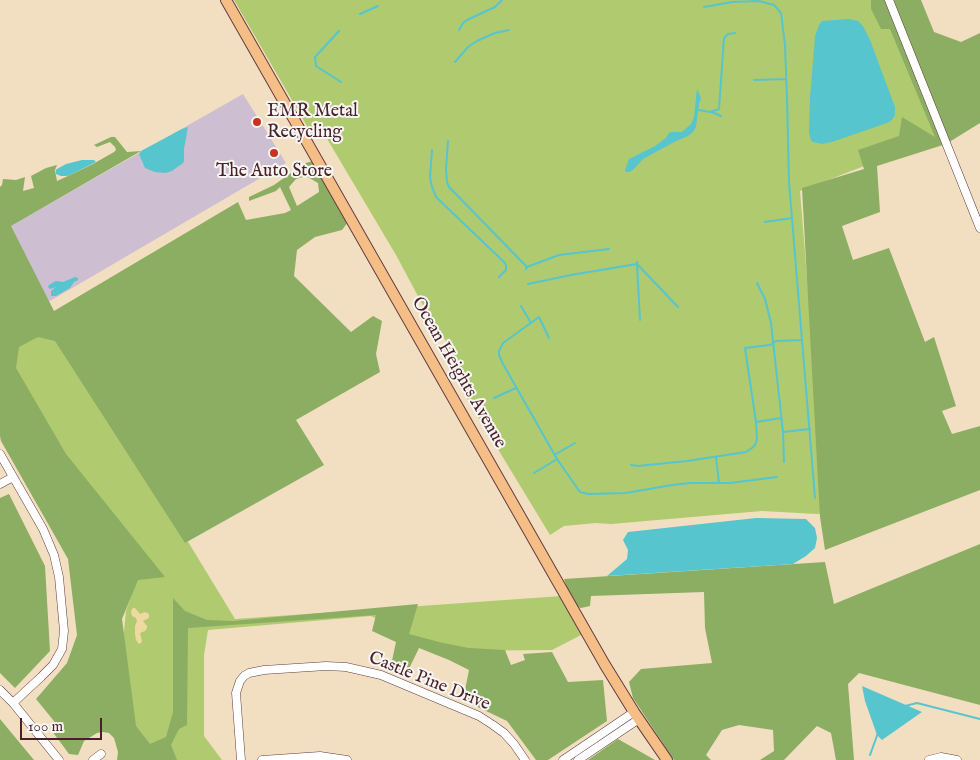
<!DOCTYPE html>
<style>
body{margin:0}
#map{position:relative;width:980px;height:760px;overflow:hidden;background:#f2dfc1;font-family:"IM FELL English",serif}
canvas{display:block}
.scale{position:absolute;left:20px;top:718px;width:82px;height:22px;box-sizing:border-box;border:2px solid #4a1f2b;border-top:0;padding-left:6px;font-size:15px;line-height:18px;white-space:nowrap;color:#4a1f2b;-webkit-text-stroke:4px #f6f6f2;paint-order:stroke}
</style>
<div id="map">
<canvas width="980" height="760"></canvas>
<div class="scale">100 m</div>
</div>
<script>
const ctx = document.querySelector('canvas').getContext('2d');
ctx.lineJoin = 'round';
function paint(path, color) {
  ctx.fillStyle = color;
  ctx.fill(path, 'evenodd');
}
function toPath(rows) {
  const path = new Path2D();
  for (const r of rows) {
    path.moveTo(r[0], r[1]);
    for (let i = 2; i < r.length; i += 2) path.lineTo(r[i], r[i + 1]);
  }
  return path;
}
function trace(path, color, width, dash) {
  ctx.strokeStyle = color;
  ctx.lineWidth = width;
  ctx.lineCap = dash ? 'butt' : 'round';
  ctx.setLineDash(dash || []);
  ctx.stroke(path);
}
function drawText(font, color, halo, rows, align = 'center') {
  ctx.font = font + ' "IM FELL English",serif';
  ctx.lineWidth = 4;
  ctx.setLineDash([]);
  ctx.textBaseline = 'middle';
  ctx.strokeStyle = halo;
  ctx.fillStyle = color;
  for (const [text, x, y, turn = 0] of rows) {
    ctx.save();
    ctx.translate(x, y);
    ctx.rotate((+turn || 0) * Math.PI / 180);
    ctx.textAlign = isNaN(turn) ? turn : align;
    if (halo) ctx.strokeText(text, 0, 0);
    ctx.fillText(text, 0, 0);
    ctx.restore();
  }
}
paint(toPath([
 [243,94,286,163,74,287,48,302,7,228]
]), '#cebed2');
paint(toPath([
 [234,0,880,0,936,138,800,191,826,513,817,514,762,511,611,524,596,523,564,526,550,535,456,380,446,341,441,334,434,326,396,255,326,137,311,133],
 [49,313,235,619,562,596,583,634,552,650,444,651,371,616,208,630,204,655,204,736,222,760,135,760,119,682,126,611,143,561,27,406,0,341]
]), '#b0ca70');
paint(toPath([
 [871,0,921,0,934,32,961,42,980,33,980,123,946,144,877,166,880,212,842,226,853,260,889,248,925,342,934,337,956,406,942,411,952,434,980,426,980,490,825,550,820,517,802,188,864,169,858,150,899,136,902,117,935,137,890,29,881,29,871,9],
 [111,137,115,137,127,152,141,151,11,226,54,311,238,202,246,220,285,213,291,210,280,187,276,191,249,201,249,197,274,185,298,168,303,177,296,179,289,187,297,206,319,192,318,183,304,175,302,164,313,161,348,222,342,230,315,237,297,250,294,276,351,332,373,316,382,321,376,354,380,372,296,420,324,465,185,543,55,341,38,337,19,347,16,368,66,454,165,577,138,580,122,619,136,726,150,744,166,737,173,712,173,598,185,611,207,620,233,621,418,604,409,634,443,643,469,648,505,650,511,665,525,660,523,654,552,652,568,682,603,680,607,721,548,760,536,760,507,721,463,700,469,670,449,660,419,648,405,677,390,670,396,642,372,631,376,615,188,628,187,725,179,729,171,745,177,760,117,760,118,752,114,738,109,733,103,732,97,733,84,741,78,755,69,754,52,731,58,726,36,699,67,663,77,635,68,559,1,441,0,436,0,187,2,185,3,179,16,180,25,177,23,191,34,188,31,176,46,168,57,165,55,170,57,181,68,176,93,164,114,152,116,150,115,147,110,142,97,147,94,145],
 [9,494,45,566,50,651,15,688,0,673,0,498],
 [980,544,980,705,859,673,848,684,854,760,836,760,831,733,817,726,784,760,760,760,774,751,773,730,739,725,722,730,706,755,711,760,674,760,633,698,629,682,641,669,712,663,705,628,704,592,591,596,590,606,581,608,577,607,568,591,564,579,825,562,834,604],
 [0,719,34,760,0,760],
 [618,739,655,760,588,760]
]), '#8cae62');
paint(toPath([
 [133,608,135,608,140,614,145,612,149,614,149,618,143,621,147,626,147,628,145,631,140,633,142,641,141,643,139,644,136,640,135,634,135,626,137,621,136,618,132,616,131,611]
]), '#eeda9e');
paint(toPath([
 [849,19,858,21,863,26,870,40,895,107,895,115,892,120,887,123,832,142,822,144,813,142,811,141,809,133,810,98,815,36,819,25,822,21],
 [697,89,701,98,699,104,696,127,693,132,688,136,676,141,643,159,633,170,629,172,626,172,625,170,629,159,655,146,666,138,669,133,672,132,682,132,691,124,694,117],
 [188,127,184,149,184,161,183,163,172,171,166,173,155,172,145,168,139,154,141,151,182,129],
 [82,160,94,160,96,162,68,176,61,176,56,174,56,170,57,169,66,164],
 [75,277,78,278,78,280,74,282,70,288,56,296,51,296,51,291,56,287,50,289,48,287,49,285,56,281,63,282],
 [756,518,806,519,815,528,817,538,815,548,806,556,793,564,607,576,627,559,628,550,623,540,628,532],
 [862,686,922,712,882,740,877,735,865,701]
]), '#57c5cd');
trace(toPath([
 [704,7,732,2,759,1,774,5,781,13,785,45,787,98,789,182,815,498],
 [360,14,378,6],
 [459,30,463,23,467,20,495,7,502,0],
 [339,31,315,57,316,66,341,82],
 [455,62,468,47,477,41,495,33,509,30],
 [754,80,786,79],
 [699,110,710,112,719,109,724,38,728,34,735,33],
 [712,112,721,116],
 [448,141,446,169,447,182,449,187,527,267],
 [432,150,430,177,432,187,436,197,504,262,506,265,506,270,499,277],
 [765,222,792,218],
 [637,264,678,307],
 [637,265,640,320],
 [526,269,527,267,559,255,609,249],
 [757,283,765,299,771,323,783,432,784,462],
 [528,284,571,275,637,264,637,262],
 [521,306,531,323],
 [549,338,539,317,503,343,499,351,499,355,503,364,557,459,580,492,588,494,626,493,672,485,690,483,730,483,777,477],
 [494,398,516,388],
 [756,422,781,418],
 [783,432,810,429],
 [556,454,575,443],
 [716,457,719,483],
 [631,465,638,466,687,461,746,452,752,448,755,445,757,439,756,422,745,348,770,345,776,341,802,340],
 [534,473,557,459],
 [905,706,917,703,980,719],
 [870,755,878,733]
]), '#57c5cd', 2);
const minor = toPath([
 [889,0,980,228],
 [0,454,43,529,54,555,59,577,64,631,62,649,53,665,41,677,13,703],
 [0,484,13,477],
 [0,690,13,703,59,760],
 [93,760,101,754],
 [241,760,236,693,240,681,244,676,249,673,264,670,326,666,346,667,381,675,479,716,493,725,504,733,514,744,525,760],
 [262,760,320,756,347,760],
 [563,760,634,712],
 [578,760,639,719],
 [929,760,941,757,957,760]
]);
const major = toPath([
 [226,0,605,665,634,712,667,760]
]);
trace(minor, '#633c42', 9);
trace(major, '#633c42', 12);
trace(minor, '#fff', 8);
trace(major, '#f5be86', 10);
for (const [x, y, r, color] of [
 [257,122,5,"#c8321e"],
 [274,153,5,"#c8321e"]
]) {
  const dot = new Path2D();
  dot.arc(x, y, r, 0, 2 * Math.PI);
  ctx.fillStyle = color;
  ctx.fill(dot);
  trace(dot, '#f6f6f2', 2);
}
drawText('18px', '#4a1f2b', '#f6f6f2', [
 ["EMR Metal",267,112],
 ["Recycling",267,133],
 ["The Auto Store",274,172,"center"]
], 'left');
drawText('18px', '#4a1f2b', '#f6f6f2', [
 ["Ocean Heights Avenue",458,373,60],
 ["Castle Pine Drive",429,682,22]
]);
</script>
